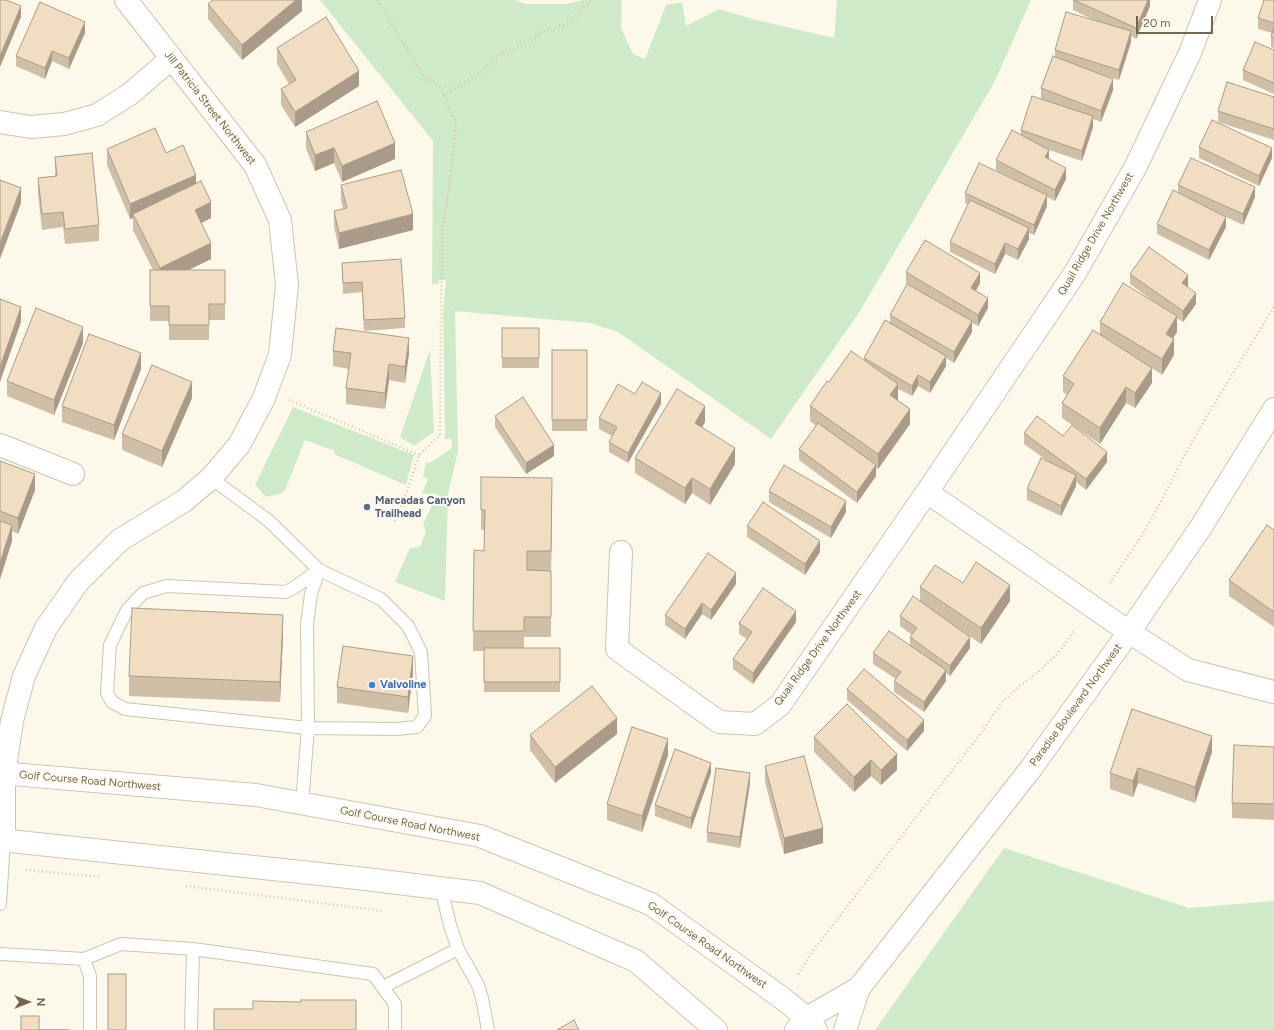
<!DOCTYPE html>
<style>
body{margin:0}
#map{position:relative;width:1274px;height:1030px;overflow:hidden;background:#fcf9ea;font-family:Figtree,sans-serif}
canvas{display:block}
.north{position:absolute;left:8px;top:982px;width:40px;height:40px;-webkit-text-stroke:3px #fefcf1;paint-order:stroke;rotate:90deg;font-size:11px;font-weight:700;line-height:16px;text-align:center;color:#77654d}
.north::after{content:'';display:block;margin:auto;width:14px;height:18px;background:#77654d;clip-path:polygon(50% 0,100% 100%,50% 72%,0 100%)}
.scale{position:absolute;left:1136px;top:16px;width:77px;height:18px;box-sizing:border-box;border:2px solid #77654d;border-top:0;padding-left:5px;font-size:12px;line-height:14px;white-space:nowrap;color:#77654d;-webkit-text-stroke:3px #fefcf1;paint-order:stroke}
</style>
<div id="map">
<canvas width="1274" height="1030"></canvas>
<div class="north">N</div>
<div class="scale">20 m</div>
</div>
<script>
const ctx = document.querySelector('canvas').getContext('2d');
ctx.lineJoin = 'round';
function paint(path, color) {
  ctx.fillStyle = color;
  ctx.fill(path, 'evenodd');
}
function toPath(rows) {
  const path = new Path2D();
  for (const r of rows) {
    path.moveTo(r[0], r[1]);
    for (let i = 2; i < r.length; i += 2) path.lineTo(r[i], r[i + 1]);
  }
  return path;
}
function trace(path, color, width, dash) {
  ctx.strokeStyle = color;
  ctx.lineWidth = width;
  ctx.lineCap = dash ? 'butt' : 'round';
  ctx.setLineDash(dash || []);
  ctx.stroke(path);
}
function drawText(font, color, halo, rows, align = 'center') {
  ctx.font = font + ' Figtree,sans-serif';
  ctx.lineWidth = 4;
  ctx.setLineDash([]);
  ctx.textBaseline = 'middle';
  ctx.strokeStyle = halo;
  ctx.fillStyle = color;
  for (const [text, x, y, turn = 0] of rows) {
    ctx.save();
    ctx.translate(x, y);
    ctx.rotate((+turn || 0) * Math.PI / 180);
    ctx.textAlign = isNaN(turn) ? turn : align;
    if (halo) ctx.strokeText(text, 0, 0);
    ctx.fillText(text, 0, 0);
    ctx.restore();
  }
}
paint(toPath([
 [320,0,516,0,525,4,566,4,583,0,621,0,622,5,621,28,633,54,645,59,666,5,682,2,686,26,719,9,756,20,834,38,837,0,1031,0,994,83,860,311,771,439,618,332,590,323,455,311,458,451,448,494,445,601,395,582,410,548,420,547,426,531,423,524,433,503,437,506,440,496,433,493,431,495,422,493,428,479,423,476,426,462,430,463,452,448,451,439,445,439,443,311,446,280,439,280,438,284,432,284,433,141],
 [430,350,434,432,414,446,400,437],
 [293,407,414,455,406,485,334,454,335,451,305,440,285,490,280,494,266,497,255,485],
 [1004,848,1189,908,1274,901,1274,1030,875,1030]
]), '#cfeac8');
const service = toPath([
 [211,478,269,521,319,570,381,599,408,626,421,652,425,716,417,727,396,729,308,728,302,804],
 [319,570,311,594,307,624,308,728,125,709,112,702,107,693,110,645,127,610,143,593,167,586,286,592,295,587,319,570],
 [441,888,450,925,458,949,478,985,482,998,488,1030],
 [0,904,4,840],
 [0,954,84,959,90,976,90,1030],
 [84,959,121,944,193,949,373,974,395,1004,395,1030],
 [383,987,458,949],
 [191,1030,193,949]
]);
const minor = toPath([
 [0,122,31,127,64,124,97,115,130,94,172,58],
 [0,445,73,474],
 [927,492,1129,632,1188,670,1274,692],
 [621,552,617,649,719,722,755,724,780,705,927,492,1075,273,1135,168,1190,53,1210,0],
 [4,840,4,774,12,721,24,676,46,628,78,582,120,540,184,501,211,478,239,445,263,400,280,355,287,285,280,220,255,165,126,0]
]);
const tertiary = toPath([
 [796,1030,807,1018,859,988],
 [845,1030,859,988,1032,767,1129,632,1201,527,1274,409]
]);
const secondary = toPath([
 [0,773,256,795,480,836,651,904,782,998,807,1018,816,1030],
 [0,840,357,878,480,893,636,961,716,1030]
]);
trace(service, '#cec4af', 14);
trace(minor, '#cec4af', 24);
trace(tertiary, '#cec4af', 24);
trace(secondary, '#d1c5ad', 24);
trace(toPath([
 [377,0,422,74,440,87,456,122,451,174,442,232,440,435,419,455,407,491,394,523],
 [444,95,476,76,502,53,527,44,545,30,570,23,582,8,593,0],
 [289,400,419,455],
 [1110,583,1142,535,1157,509,1183,458,1208,414,1274,307],
 [26,870,101,877],
 [186,886,383,911],
 [798,974,816,947,981,733,1002,702,1020,686,1038,672,1058,653,1075,630]
]), '#d6c2a5', 2.5, [1, 3]);
trace(service, '#fff', 12);
trace(minor, '#fff', 22);
trace(tertiary, '#fff', 22);
trace(secondary, '#fff', 22);
paint(toPath([
 [302,0,302,11,242,60,208,19,208,4],
 [1073,0,1150,0,1150,6,1136,39,1131,36,1131,42,1119,80,1106,76,1113,90,1101,122,1093,119,1093,127,1082,161,1049,150,1049,159,1066,179,1055,201,1047,197,1047,206,1034,235,1029,233,1029,239,1018,260,1005,254,995,274,950,252,950,242,968,205,965,203,965,193,1017,181,996,170,996,160,1021,135,1021,130,1050,102,1041,99,1041,88,1055,56,1055,50,1096,21,1073,10],
 [1274,0,1274,48,1271,47,1271,37,1272,33,1258,29,1258,18],
 [85,33,69,69,52,61,45,79,16,66,16,56],
 [277,48,359,86,295,127,281,105,281,89,289,84,277,64],
 [1274,50,1274,94,1243,80,1243,70],
 [1274,97,1274,140,1218,122,1218,111],
 [306,132,395,159,342,182,334,163,315,171,306,148],
 [1199,147,1272,158,1259,186,1199,158],
 [107,149,166,153,196,183,211,218,201,223,211,259,188,270,225,270,225,320,209,320,209,340,169,340,169,321,150,321,150,270,153,270,133,230,133,218,130,219,107,165],
 [55,157,99,225,99,241,65,244,63,227,42,230,38,194,38,178,55,176],
 [341,185,413,230,339,249,334,227,334,211,343,209,341,201],
 [1178,185,1255,197,1243,225,1226,217,1226,227,1209,260,1157,234,1157,224,1178,193],
 [342,263,405,318,405,328,364,331,362,292,343,294],
 [906,272,980,283,976,291,988,308,978,326,972,323,972,332,954,363,946,358,946,366,930,393,918,386,912,396,898,389,898,400,910,424,878,469,876,468,876,476,857,503,799,460,799,449,816,426,810,421,810,406,829,382,864,360,864,358,890,323,890,315,912,287,906,283],
 [1130,274,1188,286,1187,287,1196,304,1183,322,1177,318,1177,332,1173,338,1174,355,1162,375,1152,368,1152,383,1135,408,1126,403,1100,444,1062,418,1062,403,1067,395,1063,392,1063,376,1100,334,1100,322,1160,306,1130,284],
 [502,328,539,328,539,368,502,368],
 [83,343,54,415,7,396,7,381],
 [552,350,587,350,587,431,552,431],
 [333,351,409,353,405,383,389,380,385,409,346,404,346,388,349,369,333,366],
 [141,369,114,440,62,422,62,406],
 [635,394,661,404,628,463,609,452,609,442,612,436,599,429,599,418],
 [192,398,162,467,122,450,122,434],
 [495,416,554,456,526,474,495,427],
 [705,422,702,428,735,464,710,505,692,493,685,504,635,473,635,458],
 [1024,433,1063,436,1107,462,1086,490,1076,482,1076,486,1061,516,1027,500,1027,489,1049,462,1024,444],
 [0,461,35,490,18,534,12,531,12,541,0,579],
 [481,477,552,498,551,571,551,637,524,637,524,648,560,648,560,692,484,692,484,651,473,651,474,550,484,551,484,530,481,530],
 [769,491,846,512,831,538,769,502],
 [747,526,820,552,805,575,747,537],
 [1274,530,1274,627,1229,596,1229,580],
 [963,583,1010,601,981,644,962,631,970,648,950,676,946,673,946,681,924,712,894,692,894,681,896,679,873,664,873,653,910,646,910,637,912,635,900,626,900,616,920,601,920,587],
 [736,584,711,620,702,614,685,639,665,625,665,615],
 [796,622,753,684,733,669,733,659,747,639,739,634,739,623],
 [283,635,280,702,129,696,129,676],
 [413,672,408,713,337,703,337,687],
 [847,689,924,731,907,751,847,700],
 [617,734,555,783,530,750,530,735],
 [814,737,897,770,881,785,871,776,854,792,814,752],
 [1274,747,1274,820,1232,818,1232,803],
 [1212,752,1195,803,1138,783,1133,797,1110,789,1110,773],
 [668,755,642,832,607,820,607,804],
 [765,766,823,843,784,854,765,782],
 [711,773,691,829,655,816,655,805],
 [750,783,740,848,707,842,707,832]
]), '#cfbfa7');
paint(toPath([
 [296,0,302,0,302,11,242,60,242,45],
 [1148,0,1150,0,1150,6,1136,39,1136,28],
 [21,6,21,17,0,67,0,56],
 [85,22,85,33,69,69,69,58],
 [1131,31,1131,42,1119,80,1119,70],
 [52,51,52,61,45,79,45,68],
 [359,71,359,86,295,127,295,112],
 [1113,79,1113,90,1101,122,1101,111],
 [1093,116,1093,127,1082,161,1082,151],
 [395,143,395,159,342,182,342,166],
 [334,148,334,163,315,171,315,155],
 [1272,148,1272,158,1259,186,1259,176],
 [1049,150,1049,160,1045,157],
 [1066,168,1066,179,1055,201,1055,190],
 [196,175,196,190,133,214,133,218,130,219,130,204],
 [1255,187,1255,197,1243,225,1243,214],
 [21,188,21,203,0,259,0,243],
 [1047,195,1047,206,1034,235,1034,225],
 [211,202,211,218,195,226,195,210],
 [413,214,413,230,339,249,339,233],
 [1226,217,1226,227,1209,260,1209,250],
 [1029,228,1029,239,1018,260,1018,249],
 [211,243,211,259,160,284,160,268],
 [1005,243,1005,254,995,274,995,264],
 [980,273,980,283,971,299,971,288],
 [1188,275,1188,286,1182,294,1182,283],
 [1196,293,1196,304,1183,322,1183,311],
 [988,298,988,308,978,326,978,315],
 [21,307,21,322,0,382,0,367],
 [1177,316,1177,332,1166,349,1166,334],
 [972,321,972,332,954,363,954,352],
 [83,327,83,343,54,415,54,400],
 [409,338,409,353,405,383,405,367],
 [1174,339,1174,355,1162,375,1162,359],
 [141,353,141,369,114,440,114,425],
 [946,356,946,366,930,393,930,382],
 [389,364,389,380,385,409,385,393],
 [1152,368,1152,383,1135,408,1135,393],
 [918,375,918,386,912,396,912,386],
 [192,382,192,398,162,467,162,451],
 [898,384,898,400,890,411,890,395],
 [1126,387,1126,403,1100,444,1100,428],
 [661,393,661,404,628,463,628,453],
 [705,406,705,422,695,439,695,423],
 [910,409,910,424,878,469,878,454],
 [554,445,554,456,526,474,526,463],
 [735,448,735,464,710,505,710,489],
 [1107,452,1107,462,1086,490,1086,479],
 [876,465,876,476,857,503,857,492],
 [35,474,35,490,18,534,18,518],
 [1076,475,1076,486,1061,516,1061,506],
 [552,478,552,498,551,571,551,551],
 [692,478,692,493,685,504,685,488],
 [846,501,846,512,831,538,831,527],
 [12,525,12,541,0,579,0,563],
 [820,541,820,552,805,575,805,564],
 [736,573,736,584,711,620,711,610],
 [1010,585,1010,601,981,644,981,628],
 [702,603,702,614,685,639,685,629],
 [796,611,796,622,753,684,753,673],
 [283,615,283,635,280,702,280,682],
 [970,637,970,648,950,676,950,666],
 [413,656,413,672,408,713,408,697],
 [946,670,946,681,924,712,924,702],
 [617,718,617,734,555,783,555,767],
 [924,720,924,731,907,751,907,740],
 [1212,736,1212,752,1195,803,1195,787],
 [668,739,668,755,642,832,642,816],
 [897,754,897,770,881,785,881,770],
 [871,760,871,776,854,792,854,777],
 [711,763,711,773,691,829,691,818],
 [1138,768,1138,783,1133,797,1133,781],
 [750,773,750,783,740,848,740,837],
 [823,828,823,843,784,854,784,838]
]), '#a99b88');
const building = toPath([
 [0,0,6,0,21,6,0,56,0,0],
 [213,0,296,0,242,45,208,4,213,0],
 [1074,0,1148,0,1136,28,1074,0],
 [1264,0,1274,0,1274,23,1258,18,1264,0],
 [40,2,85,22,69,58,52,51,45,68,16,56,40,2],
 [1066,12,1131,31,1119,70,1055,50,1066,12],
 [326,17,359,71,295,112,281,89,296,80,277,48,326,17],
 [1274,26,1274,38,1271,37,1274,26],
 [1255,42,1274,50,1274,83,1243,70,1255,42],
 [1053,56,1113,79,1101,111,1041,88,1053,56],
 [1227,82,1274,97,1274,129,1218,111,1227,82],
 [1032,96,1093,116,1082,151,1021,130,1032,96],
 [377,101,395,143,342,166,334,148,315,155,306,132,377,101],
 [1212,120,1272,148,1259,176,1199,147,1212,120],
 [155,128,166,153,183,145,196,175,130,204,107,149,155,128],
 [1012,130,1049,150,1045,157,1066,168,1055,190,996,160,1012,130],
 [92,153,99,225,65,229,63,212,42,214,38,178,57,176,55,157,92,153],
 [1191,158,1255,187,1243,214,1178,185,1191,158],
 [979,163,1047,195,1034,225,965,193,979,163],
 [401,170,413,214,339,233,334,211,347,208,341,185,401,170],
 [0,180,21,188,0,243,0,180],
 [201,181,211,202,195,210,211,243,160,268,133,214,201,181],
 [1173,190,1226,217,1209,250,1157,224,1173,190],
 [970,200,1029,228,1018,249,1005,243,995,264,950,242,970,200],
 [925,240,980,273,971,288,988,298,978,315,906,272,925,240],
 [1149,247,1188,275,1182,283,1196,293,1183,311,1130,274,1149,247],
 [401,259,405,318,364,320,362,282,343,283,342,263,401,259],
 [150,270,225,270,225,304,209,304,209,325,169,325,169,306,150,306,150,270],
 [1123,283,1177,316,1166,334,1174,339,1162,359,1100,322,1123,283],
 [907,284,972,321,954,352,890,315,907,284],
 [0,299,21,307,0,367,0,299],
 [36,308,83,327,54,400,7,381,36,308],
 [885,320,946,356,930,382,918,375,912,386,864,358,885,320],
 [336,328,409,338,405,367,389,364,385,393,346,388,351,353,333,351,336,328],
 [502,328,539,328,539,358,502,358,502,328],
 [1093,330,1152,368,1135,393,1126,387,1100,428,1062,403,1074,384,1063,376,1093,330],
 [89,334,141,353,114,425,62,406,89,334],
 [552,350,587,350,587,420,552,420,552,350],
 [851,351,898,384,890,395,910,409,878,454,810,406,827,381,829,382,851,351],
 [152,365,192,382,162,451,122,434,152,365],
 [642,382,661,393,628,453,609,442,617,427,599,418,618,384,635,394,642,382],
 [677,389,705,406,695,423,735,448,710,489,692,478,685,488,635,458,677,389],
 [523,397,554,445,526,463,495,416,523,397],
 [1037,416,1063,436,1072,425,1107,452,1086,479,1024,433,1037,416],
 [818,423,876,465,857,492,799,449,818,423],
 [1041,458,1076,475,1061,506,1027,489,1041,458],
 [0,461,35,474,18,518,0,511,0,461],
 [784,465,846,501,831,527,769,491,784,465],
 [481,477,552,478,551,551,527,551,527,570,551,571,551,617,524,617,524,631,473,631,474,550,484,551,485,510,481,510,481,477],
 [763,502,820,541,805,564,747,526,763,502],
 [0,521,12,525,0,563,0,521],
 [1267,525,1274,530,1274,612,1229,580,1267,525],
 [708,553,736,573,711,610,702,603,685,629,665,615,708,553],
 [976,562,1010,585,981,628,920,587,935,565,963,583,976,562],
 [763,588,796,611,753,673,733,659,752,632,739,623,763,588],
 [913,596,970,637,950,666,910,637,917,628,900,616,913,596],
 [132,608,283,615,280,682,129,676,132,608],
 [889,631,946,670,924,702,894,681,901,672,873,653,889,631],
 [343,646,413,656,408,697,337,687,343,646],
 [484,648,560,648,560,682,484,682,484,648],
 [864,669,924,720,907,740,847,689,864,669],
 [592,686,617,718,555,767,530,735,592,686],
 [847,704,897,754,881,770,871,760,854,777,814,737,847,704],
 [1132,709,1212,736,1195,787,1138,768,1133,781,1110,773,1132,709],
 [632,727,668,739,642,816,607,804,632,727],
 [1234,745,1274,747,1274,804,1232,803,1234,745],
 [675,749,711,763,691,818,655,805,675,749],
 [804,756,823,828,784,838,765,766,804,756],
 [716,768,750,773,740,837,707,832,716,768],
 [108,974,126,974,126,1030,108,1030,108,974],
 [301,1000,356,1000,356,1030,214,1030,214,1009,253,1009,253,1001,301,1002,301,1000],
 [21,1016,39,1016,39,1030,69,1030,21,1030,21,1016],
 [574,1020,579,1030,557,1030,574,1020]
]);
paint(building, '#f1dec2');
trace(building, '#a99b88', 1);
for (const [x, y, r, color] of [
 [367,507,4,"#5c6f8a"],
 [372,685,4,"#3f7fe0"]
]) {
  const dot = new Path2D();
  dot.arc(x, y, r, 0, 2 * Math.PI);
  ctx.fillStyle = color;
  ctx.fill(dot);
  trace(dot, '#fefcf1', 1.5);
}
drawText('11px', '#77654d', '#fefcf1', [
 ["Jill Patricia Street Northwest",210,108,52],
 ["Quail Ridge Drive Northwest",1096,234,-60],
 ["Quail Ridge Drive Northwest",818,648,-54],
 ["Paradise Boulevard Northwest",1076,705,-54],
 ["Golf Course Road Northwest",90,781,5],
 ["Golf Course Road Northwest",410,824,11],
 ["Golf Course Road Northwest",707,945,35]
]);
drawText('bold 11px', '#4e5e75', '#fefcf1', [
 ["Marcadas Canyon",375,501],
 ["Trailhead",375,514]
], 'left');
drawText('bold 11px', '#366cbe', '#fefcf1', [
 ["Valvoline",380,685]
], 'left');
</script>
